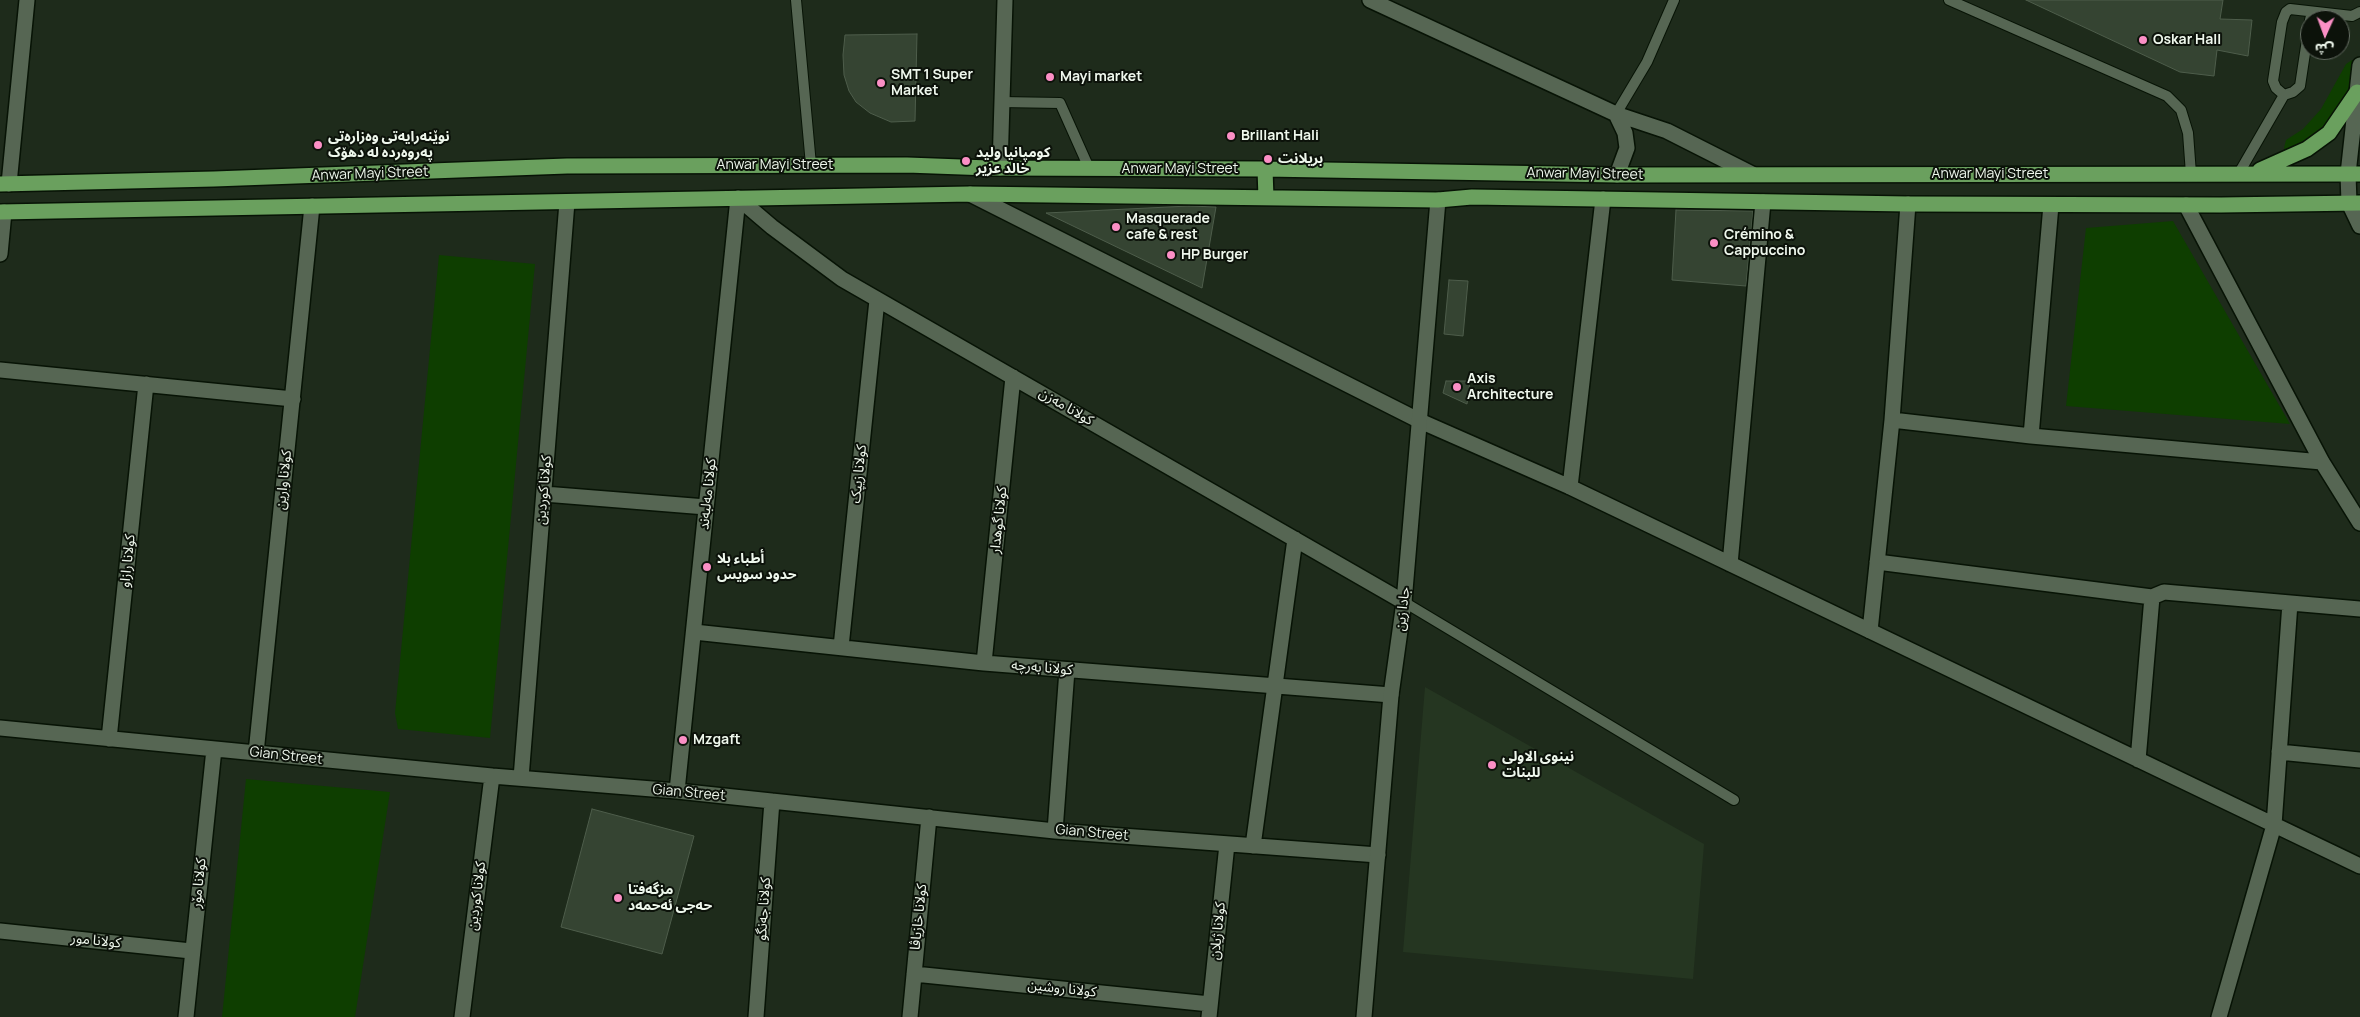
<!DOCTYPE html>
<meta charset="utf-8">
<style>
body{margin:0}
#map{position:relative;width:2360px;height:1017px;overflow:hidden;background:#1e2b1b;font-family:Manrope,"Noto Sans Arabic",sans-serif}
canvas{display:block}
.north{position:absolute;left:2300px;top:10px;width:50px;height:50px;box-sizing:border-box;background:#0c120a;border:1px solid #666e64;border-radius:50%;rotate:182deg;font-size:14px;font-weight:700;line-height:20px;text-align:center;color:#eef7ec}
.north::after{content:'';display:block;margin:auto;width:18px;height:22px;background:#fb8fc5;clip-path:polygon(50% 0,100% 100%,50% 72%,0 100%)}
</style>
<div id="map">
<canvas width="2360" height="1017"></canvas>
<div class="north">ش</div>
</div>
<script>
const ctx = document.querySelector('canvas').getContext('2d');
ctx.lineJoin = 'round';
function paint(path, color) {
  ctx.fillStyle = color;
  ctx.fill(path, 'evenodd');
}
function toPath(rows) {
  const path = new Path2D();
  for (const r of rows) {
    path.moveTo(r[0], r[1]);
    for (let i = 2; i < r.length; i += 2) path.lineTo(r[i], r[i + 1]);
  }
  return path;
}
function trace(path, color, width, dash) {
  ctx.strokeStyle = color;
  ctx.lineWidth = width;
  ctx.lineCap = dash ? 'butt' : 'round';
  ctx.setLineDash(dash || []);
  ctx.stroke(path);
}
function drawText(font, color, halo, rows, align = 'center') {
  ctx.font = font + ' Manrope,"Noto Sans Arabic",sans-serif';
  ctx.lineWidth = 4;
  ctx.setLineDash([]);
  ctx.textBaseline = 'middle';
  ctx.strokeStyle = halo;
  ctx.fillStyle = color;
  for (const [text, x, y, turn = 0] of rows) {
    ctx.save();
    ctx.translate(x, y);
    ctx.rotate((+turn || 0) * Math.PI / 180);
    ctx.textAlign = isNaN(turn) ? turn : align;
    if (halo) ctx.strokeText(text, 0, 0);
    ctx.fillText(text, 0, 0);
    ctx.restore();
  }
}
paint(toPath([
 [1425,687,1704,844,1693,979,1403,952]
]), '#253621');
paint(toPath([
 [2352,60,2357,61,2352,80,2343,102,2322,130,2287,154,2284,148,2286,140,2303,129,2321,109,2346,64],
 [2173,221,2290,424,2066,406,2086,228],
 [439,255,535,264,490,738,398,729,395,713],
 [246,779,390,792,355,1017,222,1017]
]), '#0e3e00');
const building = toPath([
 [2026,0,2223,0,2220,19,2252,20,2248,56,2217,50,2214,76,2180,72,2026,0],
 [917,34,915,121,891,122,870,113,856,102,849,91,844,75,843,55,845,35,917,34],
 [1189,206,1216,207,1202,288,1046,213,1189,206],
 [1676,210,1753,211,1746,286,1672,280,1676,210],
 [1449,280,1468,281,1463,336,1444,334,1449,280],
 [1446,381,1470,381,1467,404,1443,393,1446,381],
 [592,809,694,836,662,954,561,927,592,809]
]);
paint(building, '#354432');
trace(building, '#4e5d4b', 1);
const lane = toPath([
 [796,0,811,165],
 [1949,0,2167,96,2181,110,2188,133,2191,174],
 [2284,95,2293,92,2300,86,2310,20,2311,16,2316,12],
 [1001,102,1060,103,1089,168],
 [1616,114,1647,62,1674,0],
 [2239,173,2284,95,2276,88,2273,81,2282,22,2286,12,2290,9,2352,16,2360,12],
 [1404,602,1734,800]
]);
const street = toPath([
 [1370,0,1616,114,1667,131,1752,174],
 [1616,114,1625,133,1627,148,1617,175],
 [1000,168,1005,0],
 [9,184,27,0],
 [970,194,1420,421,1570,487,2360,866],
 [738,198,772,227,842,279,1404,602],
 [2349,203,2360,226],
 [2186,205,2322,462,2360,523],
 [0,254,4,212],
 [0,370,293,399],
 [1892,420,2031,436,2322,462],
 [2031,436,2051,205],
 [1570,487,1603,199],
 [544,494,706,507],
 [1877,562,2152,597,2164,592,2360,609],
 [1730,564,1763,202],
 [1870,631,1892,420,1908,204],
 [694,632,984,663,1391,695],
 [841,647,877,300],
 [984,663,1013,377],
 [0,728,492,776,677,791,1055,831,1378,855],
 [109,739,146,384],
 [2279,752,2360,760],
 [256,753,312,206],
 [2138,760,2152,597],
 [521,778,567,202],
 [677,791,738,198],
 [1055,831,1067,670],
 [1253,846,1295,539],
 [0,931,191,951],
 [914,974,1210,1004],
 [186,1017,214,749],
 [462,1017,492,776],
 [756,1017,772,801],
 [910,1017,929,817],
 [1209,1017,1227,844],
 [2219,1017,2274,825,2290,603]
]);
const secondary = toPath([
 [2349,203,2348,174,2360,65],
 [1364,1017,1391,695,1404,602,1438,200]
]);
const primary = toPath([
 [1265,169,1266,198],
 [2260,170,2307,149,2329,133,2357,92],
 [0,184,214,179,567,166,907,165,989,168,1265,169,1617,175,2360,174],
 [0,212,970,194,1438,200,1472,197,1908,204,2221,205,2360,203]
]);
trace(lane, '#071305', 12);
trace(street, '#071305', 18);
trace(secondary, '#071305', 18);
trace(primary, '#071305', 18);
trace(lane, '#566653', 10);
trace(street, '#566653', 15);
trace(secondary, '#566653', 15);
trace(primary, '#6aa05e', 15);
for (const [x, y, r, color] of [
 [2143,40,5,"#fb8fc5"],
 [1050,77,5,"#fb8fc5"],
 [881,83,5,"#fb8fc5"],
 [1231,136,5,"#fb8fc5"],
 [318,145,5,"#fb8fc5"],
 [1268,159,5,"#fb8fc5"],
 [966,161,5,"#fb8fc5"],
 [1116,227,5,"#fb8fc5"],
 [1714,243,5,"#fb8fc5"],
 [1171,255,5,"#fb8fc5"],
 [1457,387,5,"#fb8fc5"],
 [707,567,5,"#fb8fc5"],
 [683,740,5,"#fb8fc5"],
 [1492,765,5,"#fb8fc5"],
 [618,898,5,"#fb8fc5"]
]) {
  const dot = new Path2D();
  dot.arc(x, y, r, 0, 2 * Math.PI);
  ctx.fillStyle = color;
  ctx.fill(dot);
  trace(dot, '#0c120a', 2);
}
drawText('bold 14px', '#eef7ec', '#0c120a', [
 ["Oskar Hall",2153,40],
 ["SMT 1 Super",891,75],
 ["Market",891,91],
 ["Mayi market",1060,77],
 ["Brillant Hali",1241,136],
 ["نوێنەرایەتی وەزارەتی",328,137],
 ["پەروەردە لە دهۆک",328,153],
 ["كومپانيا وليد",976,153],
 ["خالد عزير",976,169],
 ["بریلانت",1278,159],
 ["Masquerade",1126,219],
 ["cafe & rest",1126,235],
 ["Crémino &",1724,235],
 ["Cappuccino",1724,251],
 ["HP Burger",1181,255],
 ["Axis",1467,379],
 ["Architecture",1467,395],
 ["أطباء بلا",717,559],
 ["حدود سويس",717,575],
 ["Mzgaft",693,740],
 ["نينوى الاولى",1502,757],
 ["للبنات",1502,773],
 ["مزگەفتا",628,890],
 ["حەجی ئەحمەد",628,906]
], 'left');
drawText('14px', '#eef7ec', '#0c120a', [
 ["Anwar Mayi Street",775,165],
 ["Anwar Mayi Street",1180,169],
 ["Anwar Mayi Street",370,174,-2],
 ["Anwar Mayi Street",1585,174,1],
 ["Anwar Mayi Street",1990,174],
 ["کولانا مەزن",1066,407,30],
 ["کولانا زیپک",859,474,-84],
 ["کولانا وارین",284,480,-84],
 ["کولانا کوردین",544,490,-85],
 ["کولانا مەلبەند",708,494,-84],
 ["کولانا گوهدار",999,520,-84],
 ["کولانا رازاو",128,561,-84],
 ["جادا زین",1403,609,-83],
 ["کولانا بەرچە",1042,668,5],
 ["Gian Street",286,756,6],
 ["Gian Street",689,793,5],
 ["Gian Street",1092,833,5],
 ["کولانا مۆر",199,883,-84],
 ["کولانا کوردین",477,896,-83],
 ["کولانا جەنگو",764,909,-86],
 ["کولانا خازیاڤا",919,917,-84],
 ["کولانا ژیلان",1218,931,-84],
 ["کولانا مور",96,941,6],
 ["کولانا روشین",1062,989,6]
]);
</script>
